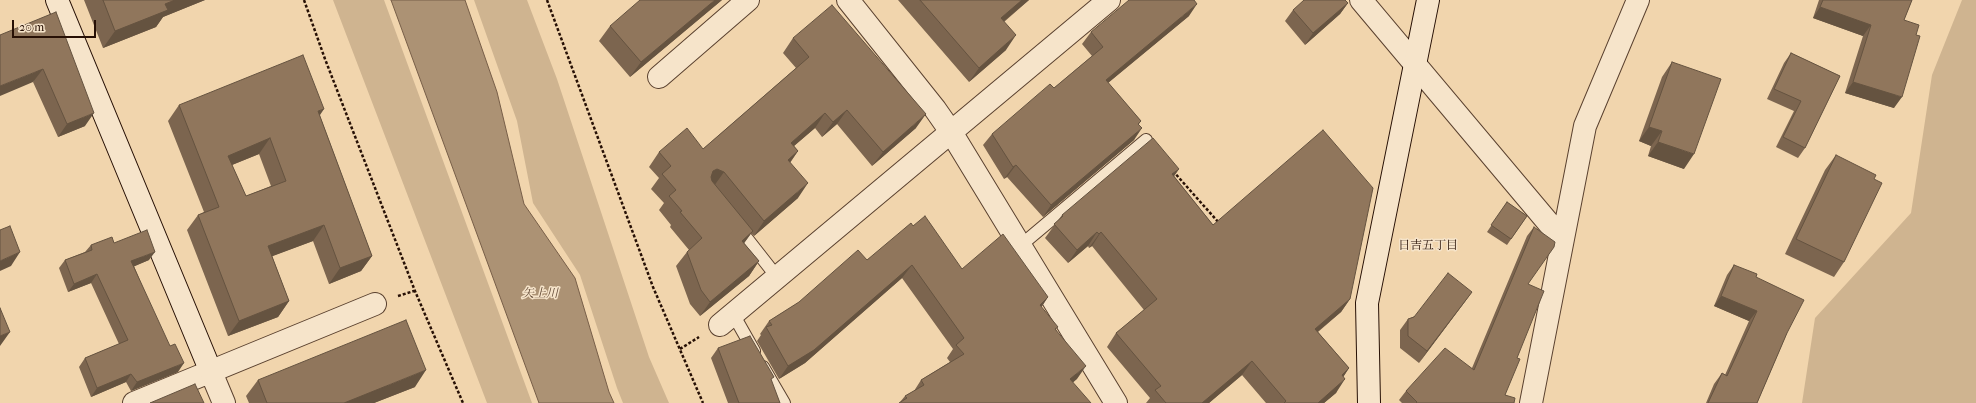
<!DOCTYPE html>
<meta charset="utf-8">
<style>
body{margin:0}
#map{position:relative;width:1976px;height:403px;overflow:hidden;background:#f1d5ad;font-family:"IM FELL French Canon",serif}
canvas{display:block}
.scale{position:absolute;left:12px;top:20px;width:84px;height:18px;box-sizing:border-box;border:2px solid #271005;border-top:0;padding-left:5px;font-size:12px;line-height:14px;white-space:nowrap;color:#271005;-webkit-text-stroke:3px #f6e4ca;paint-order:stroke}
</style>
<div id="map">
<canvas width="1976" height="403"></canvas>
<div class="scale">20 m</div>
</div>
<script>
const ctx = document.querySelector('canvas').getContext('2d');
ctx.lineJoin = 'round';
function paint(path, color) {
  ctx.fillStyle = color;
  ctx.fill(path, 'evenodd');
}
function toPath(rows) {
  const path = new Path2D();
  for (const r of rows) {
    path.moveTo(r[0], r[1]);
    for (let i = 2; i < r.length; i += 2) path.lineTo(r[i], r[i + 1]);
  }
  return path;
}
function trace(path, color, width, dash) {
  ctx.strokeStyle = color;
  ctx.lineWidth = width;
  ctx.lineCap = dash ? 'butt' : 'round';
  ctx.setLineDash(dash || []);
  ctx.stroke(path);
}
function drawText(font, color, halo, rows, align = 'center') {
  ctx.font = font + ' "IM FELL French Canon","Noto Serif JP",serif';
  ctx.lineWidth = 3;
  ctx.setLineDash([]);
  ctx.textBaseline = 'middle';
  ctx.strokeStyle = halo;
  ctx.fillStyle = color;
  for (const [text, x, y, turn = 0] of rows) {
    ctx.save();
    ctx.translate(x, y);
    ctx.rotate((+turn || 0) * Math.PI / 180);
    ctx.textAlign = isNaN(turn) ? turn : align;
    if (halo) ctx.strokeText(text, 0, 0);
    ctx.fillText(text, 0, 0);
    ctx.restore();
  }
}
paint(toPath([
 [333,0,384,0,532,403,487,403],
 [474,0,527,0,557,79,649,357,669,403,623,403,617,388,580,275,533,203,517,121],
 [1962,0,1976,0,1976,403,1802,403,1815,318,1911,213,1932,75]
]), '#cfb490');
const water = toPath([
 [391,0,465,0,497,92,524,204,575,278,609,392,614,403,539,403,391,0]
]);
paint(water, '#ac9274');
trace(water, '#775e48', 1);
const lane = toPath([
 [737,226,777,277],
 [1020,246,1146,140],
 [733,314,754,351],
 [763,367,784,403]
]);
const street = toPath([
 [848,0,935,109,951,132,1116,403],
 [1361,0,1562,239],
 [659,77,748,0],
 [720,325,1109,0],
 [211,372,224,403],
 [134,403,375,304],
 [1531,403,1585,126,1638,0]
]);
const secondary = toPath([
 [57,0,211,372],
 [1369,403,1367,303,1428,0]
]);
trace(lane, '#5a412f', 14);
trace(street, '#5a412f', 24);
trace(secondary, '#271005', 24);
trace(toPath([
 [304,0,325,59,415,291,463,403],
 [547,0,653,287,703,403],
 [1173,171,1219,223],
 [398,296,414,291],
 [680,349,699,337]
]), '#271005', 2.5, [3, 2]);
trace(lane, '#f6e4ca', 12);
trace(street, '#f6e4ca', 22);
trace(secondary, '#f6e4ca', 22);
paint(toPath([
 [84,0,205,0,163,17,156,27,103,48],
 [722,0,630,77,599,41,610,26],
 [898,0,1029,0,1004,22,1006,50,969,82],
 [1819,0,1912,0,1904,20,1894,108,1845,93,1863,36,1813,18],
 [1348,3,1340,14,1305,45,1285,21,1293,10],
 [56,12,85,126,58,137,33,82],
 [1189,16,1108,83,1141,121,1139,124,1134,140,1043,217,1007,177,1004,179,983,145,992,134,1054,88,1092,56,1082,44,1091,32],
 [793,38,916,128,872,166,837,124,822,137,815,128,794,146,798,151,790,163,798,198,754,236,751,233,744,243,759,261,749,276,700,316,690,304,676,266,687,252,689,250,670,227,671,225,659,210,664,203,651,189,659,178,649,167,659,152,703,149,796,68,783,53],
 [1791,53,1840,76,1805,148,1798,158,1776,147,1794,111,1767,99,1784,63],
 [1672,62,1684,169,1648,156,1651,146,1639,141,1662,77],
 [179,105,320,116,372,256,361,271,329,284,313,241,272,256,289,301,278,317,228,336,187,230,198,215,204,212,168,121],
 [259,154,271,186,246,196,232,165],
 [1836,155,1844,262,1834,277,1785,254,1825,170],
 [1179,169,1174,176,1213,225,1350,299,1341,312,1318,332,1349,368,1343,377,1336,393,1324,403,1266,403,1242,375,1209,403,1146,403,1150,398,1107,347,1116,333,1144,310,1092,246,1089,248,1088,246,1068,263,1045,238,1062,215],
 [1507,202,1527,216,1507,245,1487,232],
 [913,226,962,269,1048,297,1041,307,1056,329,1077,379,900,402,905,396,914,391,921,380,950,362,947,358,953,349,902,278,805,363,779,379,757,341,761,335,760,334,769,321,867,260],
 [1534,227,1517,358,1505,395,1514,403,1402,403,1399,400,1406,391,1472,368,1527,236],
 [114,243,149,260,134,266,178,372,131,391,126,382,91,397,79,367,85,358,119,344,91,283,68,292,59,268,65,260,85,252,91,245],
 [1734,265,1756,277,1787,333,1757,403,1706,403,1714,384,1722,373,1725,375,1749,321,1714,306,1727,275],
 [1472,292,1419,363,1400,348,1400,330,1408,319],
 [718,348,771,381,780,403,728,403,711,358],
 [258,380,415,387,374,403,249,403,246,396]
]), '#7c654f');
paint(toPath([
 [175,0,205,0,163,17,156,27,103,48,115,31,165,4],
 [715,0,722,0,630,77,641,62],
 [1022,0,1029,0,991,32,1001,18],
 [1348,3,1340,14,1305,45,1313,33],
 [1197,4,1189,16,1097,92,1106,80],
 [1820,7,1871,25,1863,36,1813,18],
 [1016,35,1006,50,969,82,979,68],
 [43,69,33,82,0,96,0,86],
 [1853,82,1902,97,1894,108,1845,93],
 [324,109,314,124,318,111],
 [847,110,837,124,822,137,833,122],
 [94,113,85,126,58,137,67,124],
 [825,113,815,128,781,157,791,143],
 [926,114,916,128,872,166,883,152],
 [1649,127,1662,131,1651,146,1639,141],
 [1142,128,1134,140,1043,217,1051,205],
 [270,138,259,154,217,171,228,156],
 [1658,142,1694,154,1684,169,1648,156],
 [798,151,788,165,788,160],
 [1016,165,1007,177,1004,179,1013,167],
 [717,169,724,172,714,186,707,184,713,171],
 [1179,169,1169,183,1172,174],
 [808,183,798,198,754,236,764,221],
 [324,225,313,241,257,262,268,246],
 [753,231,742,246,742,241],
 [1097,232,1088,246,1068,263,1077,250],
 [1101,232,1092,246,1089,248,1099,234],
 [20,252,11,266,0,271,0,261],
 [155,252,149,260,126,270,131,261],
 [372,256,361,271,329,284,340,268],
 [759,261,749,276,700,316,710,302],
 [912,265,902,278,805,363,779,379,788,366],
 [97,274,91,283,68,292,74,284],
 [1472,292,1464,303,1419,363,1427,351],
 [1721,296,1757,311,1749,321,1714,306],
 [1048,297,1039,311,1040,305],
 [1350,299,1341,312,1305,342,1315,329],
 [289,301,278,317,228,336,239,321],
 [10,332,0,346,0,336],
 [1252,361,1242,375,1209,403,1202,403],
 [184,363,178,372,131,391,137,382],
 [1086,366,1077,379,1061,393,1070,379],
 [1349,368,1340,382,1342,375],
 [426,370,415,387,374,403,344,403],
 [131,374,126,382,91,397,97,388],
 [1345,379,1336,393,1324,403,1318,403]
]), '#655340');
const building = toPath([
 [103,0,175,0,165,4,168,10,115,31,103,0],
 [640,0,715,0,641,62,610,26,640,0],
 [920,0,1022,0,1001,18,1016,35,979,68,920,0],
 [1129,0,1194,0,1197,4,1106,80,1141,121,1138,124,1142,128,1051,205,1016,165,1013,167,992,134,1050,84,1054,88,1103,47,1091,32,1129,0],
 [1304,0,1345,0,1348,3,1313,33,1293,10,1304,0],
 [1823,0,1912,0,1904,20,1919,25,1916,35,1920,36,1902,97,1853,82,1871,25,1820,7,1823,0],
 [832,5,926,114,883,152,847,110,833,122,825,113,791,143,798,151,788,160,808,183,764,221,724,172,717,169,713,171,711,177,712,181,753,231,742,241,759,261,710,302,701,290,687,252,702,238,680,212,682,211,669,196,676,190,662,174,671,166,659,152,687,128,703,149,809,57,793,38,832,5],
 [56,12,94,113,67,124,43,69,0,86,0,35,56,12],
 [1791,53,1840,76,1805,148,1783,137,1801,101,1774,89,1791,53],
 [303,55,324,109,318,111,372,256,340,268,324,225,268,246,289,301,239,321,198,215,219,207,179,105,303,55],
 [270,138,286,181,246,196,228,156,270,138],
 [1672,62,1721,79,1694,154,1658,142,1662,131,1649,127,1672,62],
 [1323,130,1373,188,1350,299,1315,329,1349,368,1342,375,1345,379,1318,403,1284,403,1286,401,1252,361,1202,403,1166,403,1155,390,1161,386,1116,333,1157,299,1101,232,1099,234,1097,232,1077,250,1054,224,1063,216,1062,215,1153,138,1179,169,1172,174,1213,225,1323,130],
 [1836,155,1876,175,1874,179,1882,183,1844,262,1796,239,1836,155],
 [1507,202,1527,216,1511,239,1491,225,1507,202],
 [925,216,962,269,1003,234,1048,297,1040,305,1058,327,1055,329,1086,366,1070,379,1091,403,899,403,907,398,905,396,924,385,921,380,964,354,956,345,964,338,912,265,814,350,788,366,766,327,772,325,769,321,799,302,858,250,867,260,911,223,913,226,925,216],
 [10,226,20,252,0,261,0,230,10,226],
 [1534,227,1555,242,1554,247,1528,284,1544,291,1517,358,1520,359,1505,395,1515,398,1514,403,1416,403,1417,402,1406,391,1445,348,1474,370,1534,227],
 [147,230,155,252,131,261,170,346,175,344,184,363,137,382,131,374,97,388,85,358,128,340,97,274,74,284,65,260,92,250,91,245,112,237,114,243,147,230],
 [1734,265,1757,274,1756,277,1804,300,1787,333,1757,403,1708,403,1722,373,1727,376,1757,311,1721,296,1734,265],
 [1448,273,1472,292,1427,351,1408,336,1408,319,1414,317,1448,273],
 [0,308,10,332,0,336,0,308],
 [406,320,426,370,344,403,267,403,258,380,406,320],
 [750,336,774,377,771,379,780,403,739,403,718,348,750,336],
 [195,384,204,403,150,403,195,384]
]);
paint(building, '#90765c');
trace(building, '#655340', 1);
drawText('12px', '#271005', '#f6e4ca', [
 ["日吉五丁目",1428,246]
]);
drawText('italic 12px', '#634a37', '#f6e4ca', [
 ["矢上川",540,294]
]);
</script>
